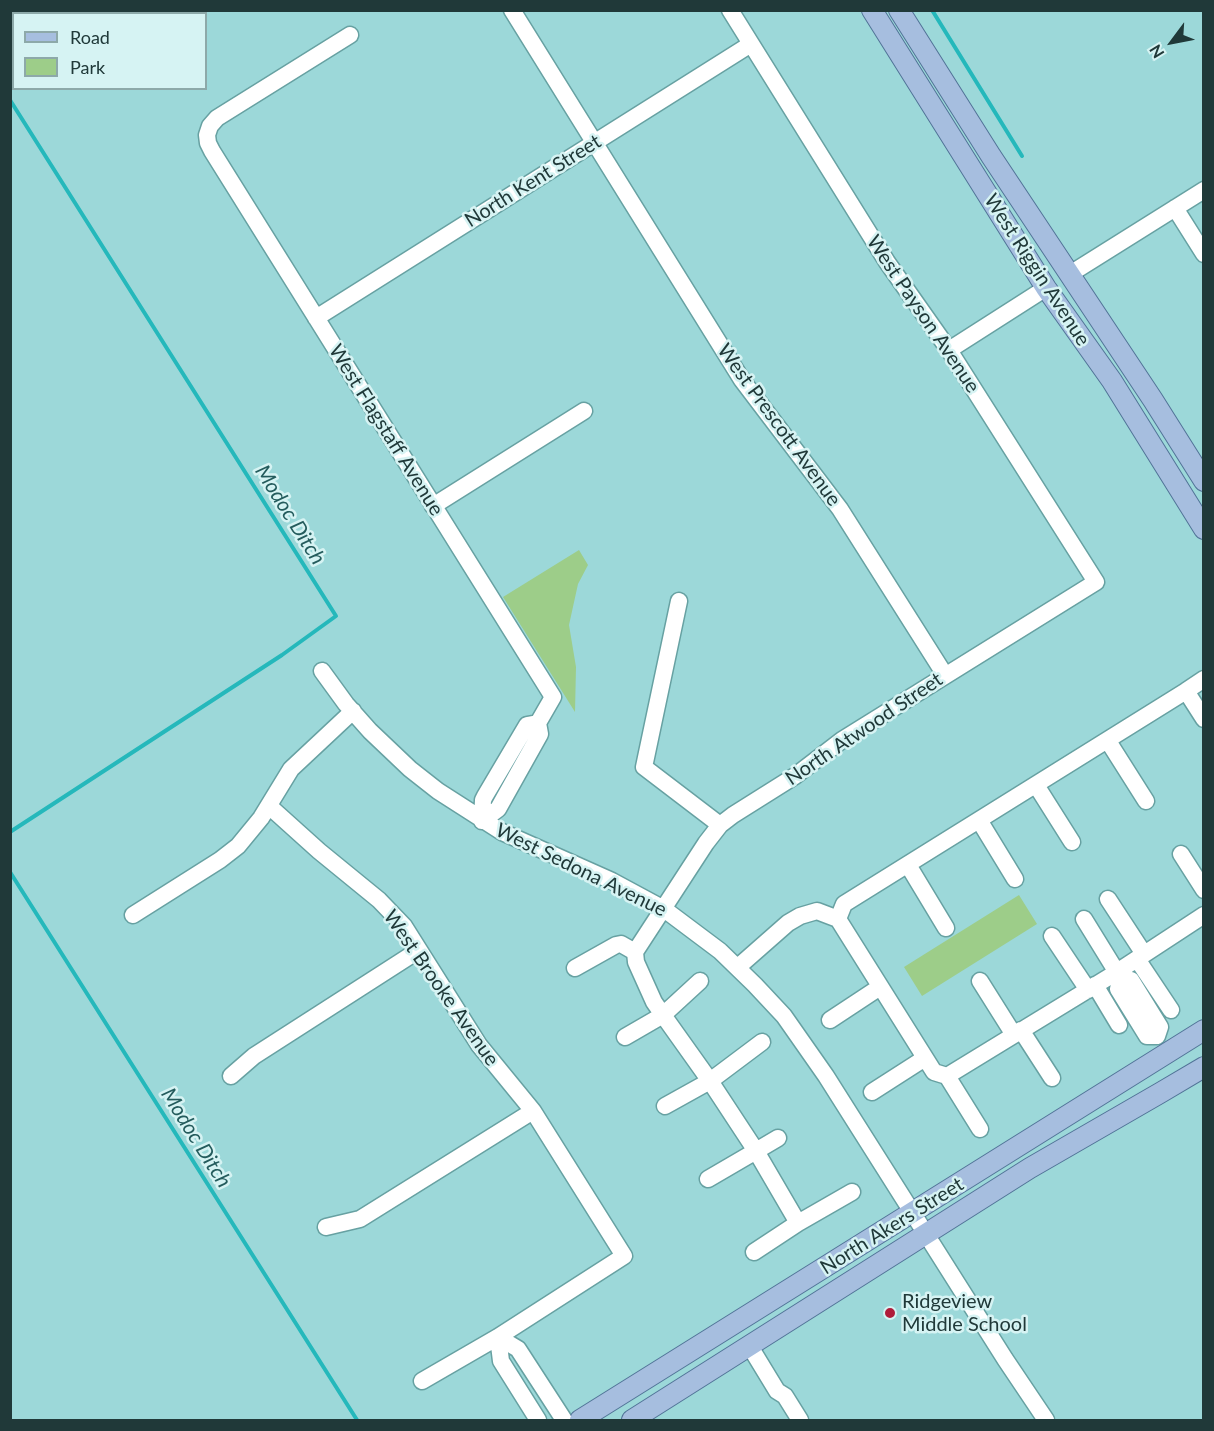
<!DOCTYPE html>
<style>
body{margin:0}
#map{position:relative;width:1214px;height:1431px;overflow:hidden;background:#9cd8d9;font-family:Lato,sans-serif}
canvas{display:block}
.frame{position:absolute;inset:0;border:12px solid #203939;pointer-events:none}
.legend{position:absolute;left:12px;top:12px;width:195px;height:78px;box-sizing:border-box;background:#d6f3f3;border:2px solid #8da9a9;margin:0;padding:8px 10px;list-style:none;font-size:18px;color:#203939}
.legend li{display:flex;align-items:center;gap:12px;height:30px}
.legend b{width:30px;border:2px solid #8da9a9}
.north{position:absolute;left:1142px;top:12px;width:60px;height:60px;-webkit-text-stroke:4px #d6f3f3;paint-order:stroke;rotate:238deg;font-size:16px;font-weight:700;line-height:24px;text-align:center;color:#203939}
.north::after{content:'';display:block;margin:auto;width:21px;height:27px;background:#203939;clip-path:polygon(50% 0,100% 100%,50% 72%,0 100%)}
</style>
<div id="map">
<canvas width="1214" height="1431"></canvas>
<div class="frame"></div>
<ul class="legend">
<li><b style="height:8px;background:#a6bedf"></b>Road</li>
<li><b style="height:16px;background:#9dcd89"></b>Park</li>
</ul>
<div class="north">N</div>
</div>
<script>
const ctx = document.querySelector('canvas').getContext('2d');
ctx.lineJoin = 'round';
function paint(path, color) {
  ctx.fillStyle = color;
  ctx.fill(path, 'evenodd');
}
function toPath(rows) {
  const path = new Path2D();
  for (const r of rows) {
    path.moveTo(r[0], r[1]);
    for (let i = 2; i < r.length; i += 2) path.lineTo(r[i], r[i + 1]);
  }
  return path;
}
function trace(path, color, width, dash) {
  ctx.strokeStyle = color;
  ctx.lineWidth = width;
  ctx.lineCap = dash ? 'butt' : 'round';
  ctx.setLineDash(dash || []);
  ctx.stroke(path);
}
function drawText(font, color, halo, rows, align = 'center') {
  ctx.font = font + ' Lato,sans-serif';
  ctx.lineWidth = 5;
  ctx.setLineDash([]);
  ctx.textBaseline = 'middle';
  ctx.strokeStyle = halo;
  ctx.fillStyle = color;
  for (const [text, x, y, turn = 0] of rows) {
    ctx.save();
    ctx.translate(x, y);
    ctx.rotate((+turn || 0) * Math.PI / 180);
    ctx.textAlign = isNaN(turn) ? turn : align;
    if (halo) ctx.strokeText(text, 0, 0);
    ctx.fillText(text, 0, 0);
    ctx.restore();
  }
}
paint(toPath([
 [579,550,588,565,578,584,569,625,576,667,575,712,503,597],
 [1019,895,1037,924,922,996,904,967]
]), '#9dcd89');
trace(toPath([
 [932,10,1022,156],
 [10,100,336,616,282,655,10,832],
 [10,872,357,1420]
]), '#25b8bb', 4);
const minor = toPath([
 [512,10,742,380,840,509,945,675],
 [350,35,217,118,210,126,207,135,208,143,212,151,553,697,538,723,540,734,498,809,482,821],
 [1175,208,1204,254],
 [1070,274,1204,190],
 [316,318,751,44],
 [949,350,1046,288],
 [433,506,584,411],
 [679,601,644,767,720,825],
 [322,671,346,704,370,731,410,769,438,791,502,832,612,881,664,909,720,951,755,985,784,1016,826,1076,1005,1359,1046,1420],
 [1186,691,1204,679],
 [1204,719,1186,691,844,904,838,919,934,1072,947,1076,1117,972,1204,915],
 [1108,741,1146,801],
 [1036,785,1072,842],
 [269,806,319,851,379,900,404,926,479,1045,533,1111,624,1256,498,1337,422,1381],
 [979,820,1015,879],
 [482,821,483,800,485,796,527,725,538,723],
 [1181,854,1204,890],
 [908,865,946,928],
 [1108,899,1144,954],
 [133,915,220,860,238,846,261,818,291,769,353,711],
 [1084,919,1121,979,1118,989,1147,1036,1157,1036],
 [1052,936,1088,990],
 [1137,959,1171,1010],
 [738,967,788,923,800,916,817,911,838,919],
 [575,968,616,945,621,944,635,952,706,843,720,825,733,815,795,776,842,740,1096,582,949,350,887,262,730,10],
 [1121,979,1131,980,1160,1027,1157,1036],
 [700,981,663,1015,710,1081,762,1042],
 [980,981,1014,1035],
 [1095,985,1119,1025],
 [830,1020,880,987],
 [1021,1030,1052,1078],
 [625,1037,663,1015,654,1002,636,962,635,952],
 [231,1076,254,1056,419,950],
 [947,1076,980,1129],
 [872,1092,925,1058],
 [665,1106,710,1081,756,1151,778,1138],
 [708,1179,756,1151,798,1223,754,1252],
 [798,1223,852,1192],
 [326,1227,360,1219,533,1111],
 [498,1337,518,1349,564,1420],
 [498,1337,501,1361,538,1420],
 [749,1345,777,1391,785,1396,800,1420]
]);
const major = toPath([
 [872,10,1046,288,1112,381,1204,529],
 [899,10,991,156,1153,400,1204,481],
 [580,1420,1204,1030],
 [632,1420,1030,1168,1160,1093,1204,1067]
]);
trace(minor, '#67a1a2', 19);
trace(major, '#517397', 22);
trace(minor, '#fff', 16);
trace(major, '#a6bedf', 20);
for (const [x, y, r, color] of [
 [890,1313,6,"#af1c3a"]
]) {
  const dot = new Path2D();
  dot.arc(x, y, r, 0, 2 * Math.PI);
  ctx.fillStyle = color;
  ctx.fill(dot);
  trace(dot, '#d6f3f3', 2);
}
drawText('20px', '#203939', '#d6f3f3', [
 ["North Kent Street",533,181,-32],
 ["West Riggin Avenue",1037,270,57],
 ["West Payson Avenue",923,314,56],
 ["West Prescott Avenue",779,425,54],
 ["West Flagstaff Avenue",386,430,58],
 ["North Atwood Street",864,729,-34],
 ["West Sedona Avenue",581,870,26],
 ["West Brooke Avenue",441,988,55],
 ["North Akers Street",892,1226,-32]
]);
drawText('20px', '#203939', '#d6f3f3', [
 ["Ridgeview",902,1302],
 ["Middle School",902,1325]
], 'left');
drawText('italic 21px', '#245c5d', '#d6f3f3', [
 ["Modoc Ditch",290,515,58],
 ["Modoc Ditch",196,1138,58]
]);
</script>
